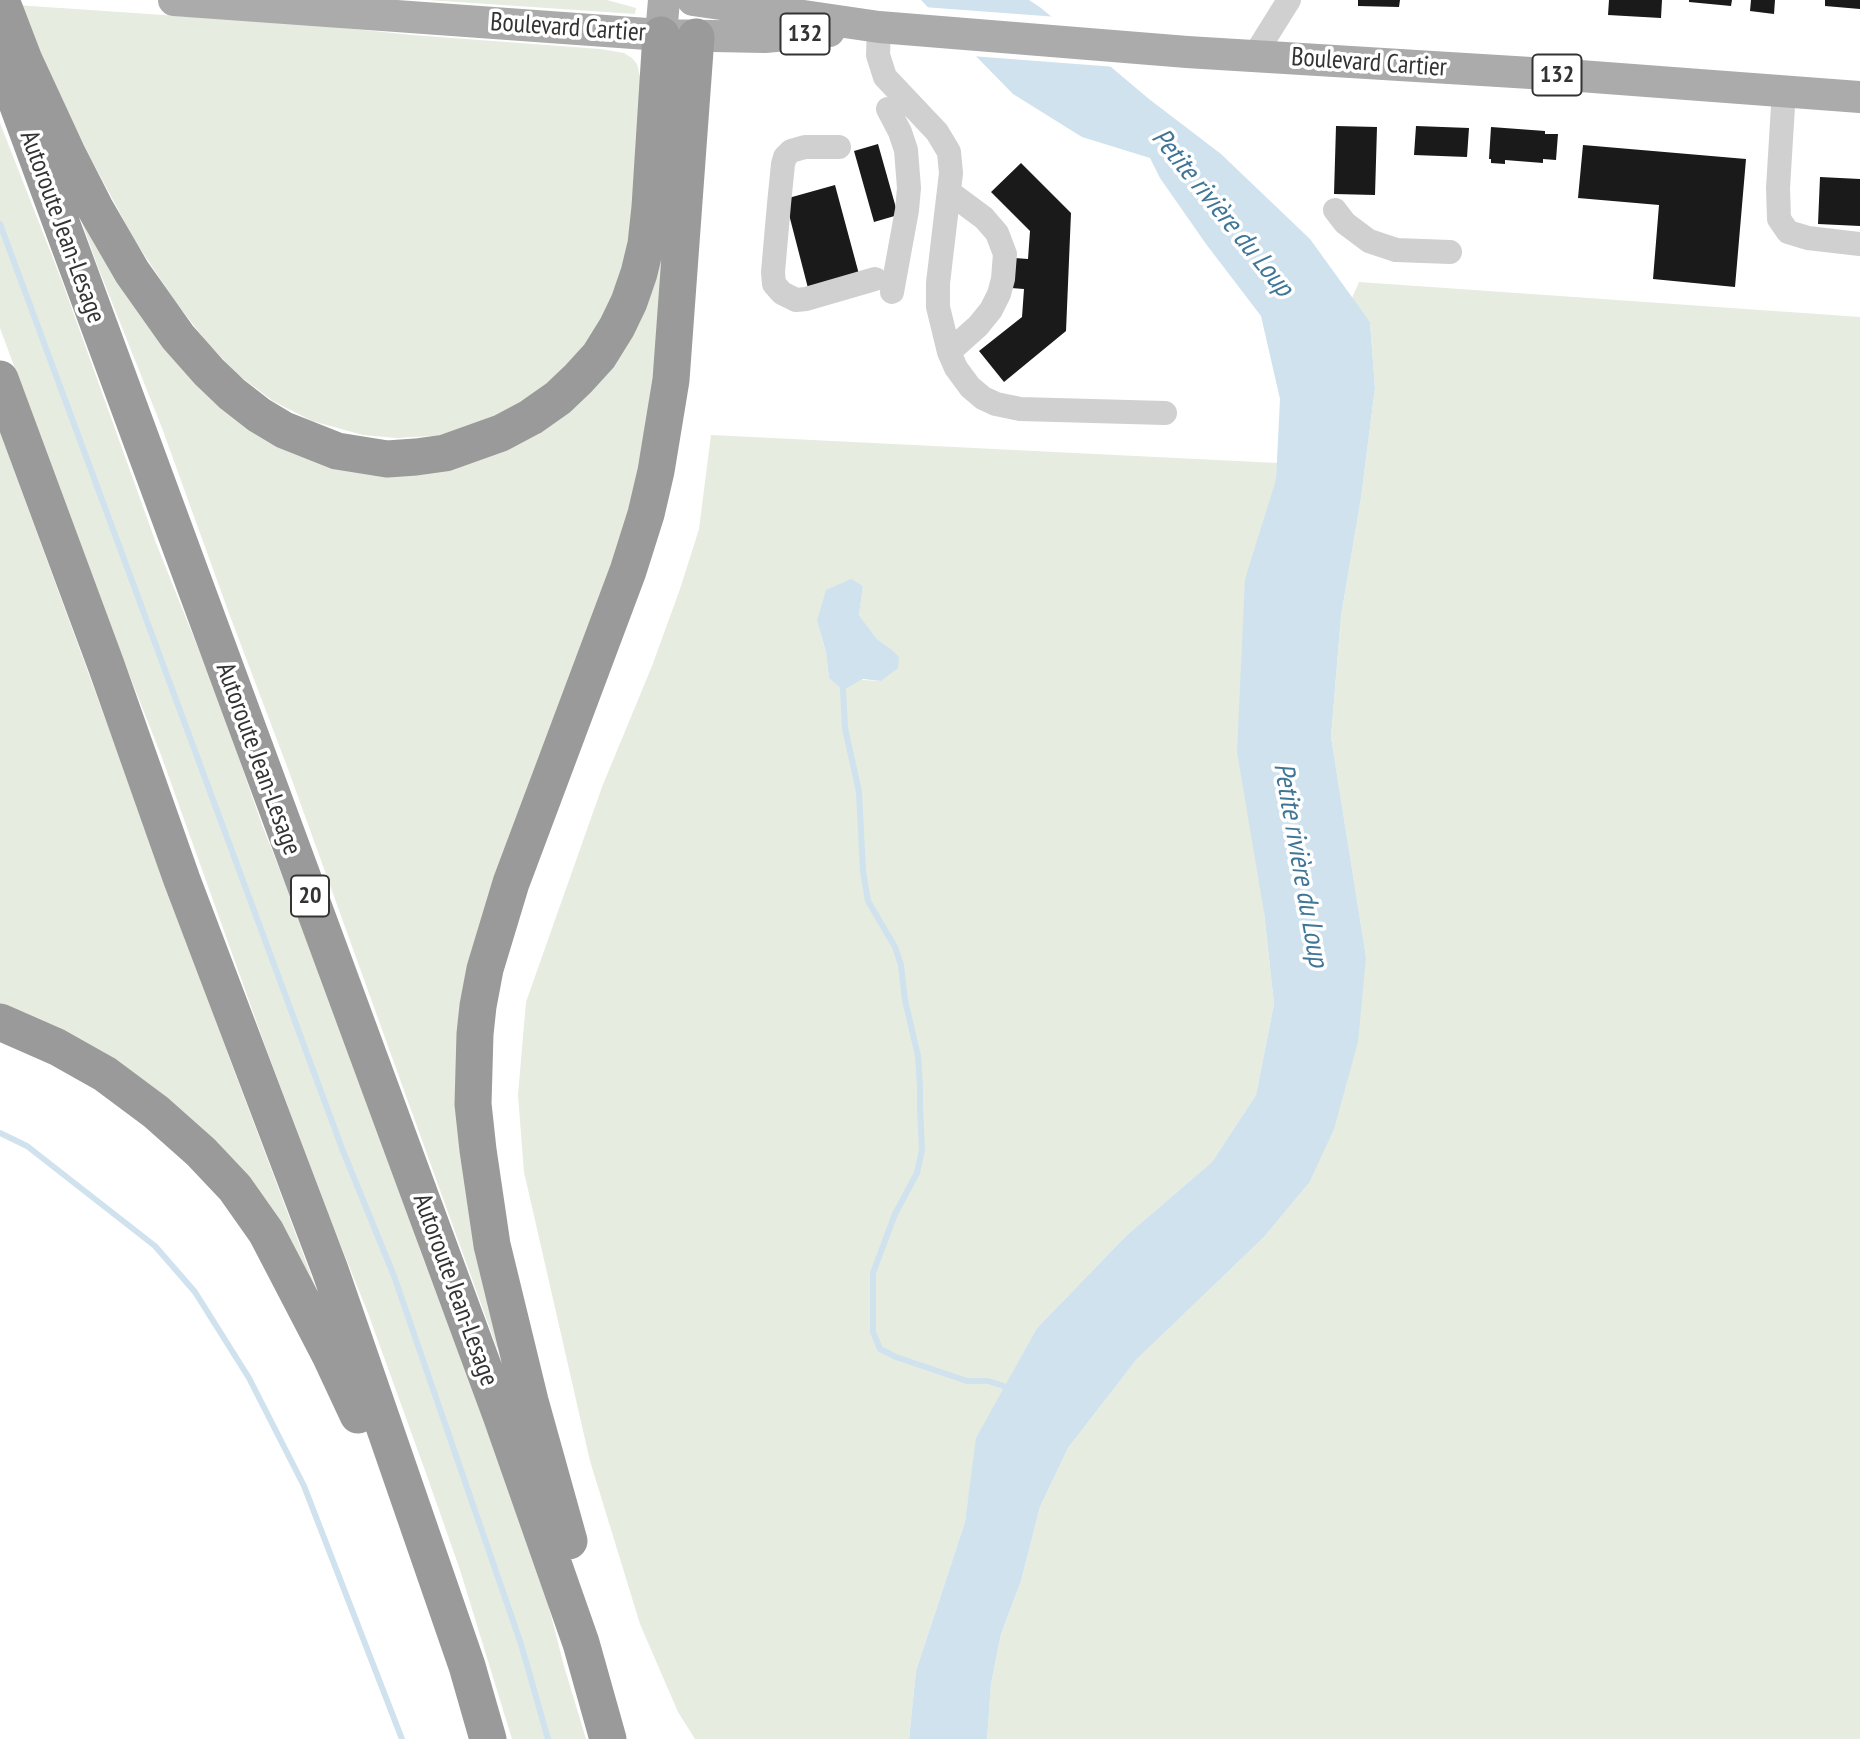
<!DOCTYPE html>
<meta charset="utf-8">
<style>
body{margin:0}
canvas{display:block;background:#fff}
</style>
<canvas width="1860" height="1739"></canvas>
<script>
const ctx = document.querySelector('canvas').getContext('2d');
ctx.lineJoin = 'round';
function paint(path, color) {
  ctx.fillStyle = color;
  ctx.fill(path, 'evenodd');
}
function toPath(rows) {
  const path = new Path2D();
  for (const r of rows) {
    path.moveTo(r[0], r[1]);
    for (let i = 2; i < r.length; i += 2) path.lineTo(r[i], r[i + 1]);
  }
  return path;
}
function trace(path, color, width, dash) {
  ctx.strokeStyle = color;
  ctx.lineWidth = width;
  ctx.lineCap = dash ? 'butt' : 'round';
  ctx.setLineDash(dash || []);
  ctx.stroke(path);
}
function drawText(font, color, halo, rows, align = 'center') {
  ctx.font = font + ' "PT Sans Narrow",sans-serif';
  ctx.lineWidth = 7;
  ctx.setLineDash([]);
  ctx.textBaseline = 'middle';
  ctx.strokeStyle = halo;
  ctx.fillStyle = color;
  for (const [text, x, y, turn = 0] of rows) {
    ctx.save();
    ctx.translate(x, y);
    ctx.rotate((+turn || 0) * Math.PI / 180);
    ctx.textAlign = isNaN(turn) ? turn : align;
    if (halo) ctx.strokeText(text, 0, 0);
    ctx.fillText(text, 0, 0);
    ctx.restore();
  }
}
paint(toPath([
 [429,0,607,0,636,8,635,14],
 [16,5,325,26,412,35,600,49,624,53,632,58,637,64,641,81,633,230,621,278,606,315,582,349,553,379,524,402,491,421,451,435,396,438,363,435,312,421,273,401,237,374,205,340,175,301,135,241,91,159],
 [0,123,63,284,156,543,218,698,262,825,326,986,393,1168,421,1253,503,1469,546,1596,564,1666,586,1739,512,1739,460,1570,427,1476,368,1313,333,1226,267,1051,161,755,110,626,0,328],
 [664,140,660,363,621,545,475,953,504,1347,497,1348,288,769,230,616,162,428,98,267,81,220,172,354,401,469,599,373],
 [1359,282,1860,317,1860,1739,987,1739,991,1684,1001,1634,1021,1581,1040,1507,1068,1448,1136,1360,1264,1237,1309,1183,1366,957,1331,737,1341,616,1361,498,1375,388,1370,322,1352,298],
 [0,432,232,1065,317,1291,277,1233,0,1010],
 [711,435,1277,463,1264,912,1274,1004,1256,1095,1212,1162,1127,1235,1037,1328,977,1438,965,1522,916,1671,909,1739,695,1739,678,1712,640,1624,590,1461,524,1172,518,1095,526,1002,602,787,652,666,680,589,699,529],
 [863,585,859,615,877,639,891,649,881,681,829,678,826,652,817,621]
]), '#e6ecdf');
paint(toPath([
 [921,0,1029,0,1041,8,1149,99,1221,154,1310,239,1370,322,1375,388,1361,498,1341,616,1331,737,1366,957,1358,1042,1334,1129,1309,1183,1264,1237,1136,1360,1068,1448,1040,1507,1021,1581,1001,1634,991,1684,987,1739,909,1739,916,1671,965,1522,976,1438,1037,1328,1127,1235,1212,1162,1256,1095,1274,1004,1264,912,1237,752,1245,579,1276,480,1280,399,1261,316,1206,244,1160,178,1150,158,1082,137,1013,94],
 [851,579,863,586,859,615,877,639,891,649,899,657,898,668,881,681,863,679,843,690,829,678,826,652,817,621,826,590]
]), '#cfe2ee');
paint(toPath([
 [923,7,1058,17,1116,67,971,56]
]), '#fff');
trace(toPath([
 [0,224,343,1151,394,1276,521,1644,548,1739],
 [843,690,845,728,859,792,863,871,868,901,895,947,901,965,905,1000,918,1056,920,1086,920,1108,922,1150,917,1173,895,1214,873,1273,873,1332,880,1349,896,1357,967,1381,988,1381,1010,1388],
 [0,1133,27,1146,155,1246,195,1292,249,1378,304,1486,402,1739]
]), '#cfe2ee', 6);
paint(toPath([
 [1358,0,1400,0,1399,7,1358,6],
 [1609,0,1662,0,1661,18,1608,15],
 [1689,0,1732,0,1731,6,1689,2],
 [1751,0,1775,0,1774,14,1750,11],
 [1825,0,1860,0,1860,9,1825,6],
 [1336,126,1377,127,1375,195,1334,194],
 [1416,126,1469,128,1467,157,1414,155],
 [1491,127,1545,131,1545,134,1558,134,1556,160,1543,159,1543,163,1505,160,1505,164,1491,163,1491,159,1489,159],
 [878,144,898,215,874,222,854,151],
 [1583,145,1746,159,1735,287,1653,279,1659,205,1578,198],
 [1021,163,1071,213,1066,331,1004,382,979,351,1022,317,1024,289,998,287,1001,257,1028,259,1030,231,991,192],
 [1820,177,1860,179,1860,226,1818,224],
 [835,185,860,278,809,292,785,199]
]), '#1a1a1a');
trace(toPath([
 [879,27,878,55,885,77,937,132,949,152,951,173,938,283,938,307,949,352,956,368,970,387,983,398,996,404,1020,409,1165,413],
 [1254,56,1289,0],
 [1784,90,1778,188,1779,219,1788,232,1808,238,1860,244],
 [888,109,900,132,906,150,909,188,907,210,892,292],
 [839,147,805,147,791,151,785,157,783,164,779,204,773,272,774,284,782,293,796,300,806,299,875,279],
 [949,192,984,218,997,233,1005,254,1003,279,999,294,991,310,978,326,949,352],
 [1335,210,1345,223,1369,241,1396,250,1450,252]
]), '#d0d0d0', 24);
trace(toPath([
 [174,0,661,35,765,37,829,31],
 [693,0,879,27,1187,52,1580,76,1860,97],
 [661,35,664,0]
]), '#ababab', 32);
trace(toPath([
 [1,0,24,60,68,155,95,208,132,272,178,337,209,372,232,394,259,415,284,430,337,451,387,459,416,457,445,453,501,433,531,417,558,398,578,379,599,356,617,327,629,302,639,273,646,244,650,207,661,35],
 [0,57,501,1415,581,1643,608,1739],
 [0,379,106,665,182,880,330,1270,467,1666,488,1739],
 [0,1022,57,1047,105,1074,156,1112,201,1152,235,1188,266,1232,330,1355,358,1415],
 [569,1541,530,1401,492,1245,478,1150,473,1104,475,1034,478,1006,485,969,511,883,628,571,646,514,656,471,671,380,696,37]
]), '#9a9a9a', 37);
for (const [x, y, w] of [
 [805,34,49],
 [1557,75,49],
 [310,896,38]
]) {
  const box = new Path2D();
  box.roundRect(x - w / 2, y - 20.5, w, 41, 5);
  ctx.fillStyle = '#fff';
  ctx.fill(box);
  trace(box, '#333', 2);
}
drawText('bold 24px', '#333', null, [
 ["132",805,34],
 ["132",1557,75],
 ["20",310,896]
]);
drawText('26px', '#333', '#fff', [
 ["Boulevard Cartier",568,28,4],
 ["Boulevard Cartier",1369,63,4],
 ["Autoroute Jean-Lesage",62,227,70],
 ["Autoroute Jean-Lesage",258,759,70],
 ["Autoroute Jean-Lesage",455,1290,70]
]);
drawText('italic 28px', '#3f7597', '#fff', [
 ["Petite rivière du Loup",1222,213,51],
 ["Petite rivière du Loup",1300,865,80]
]);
</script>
